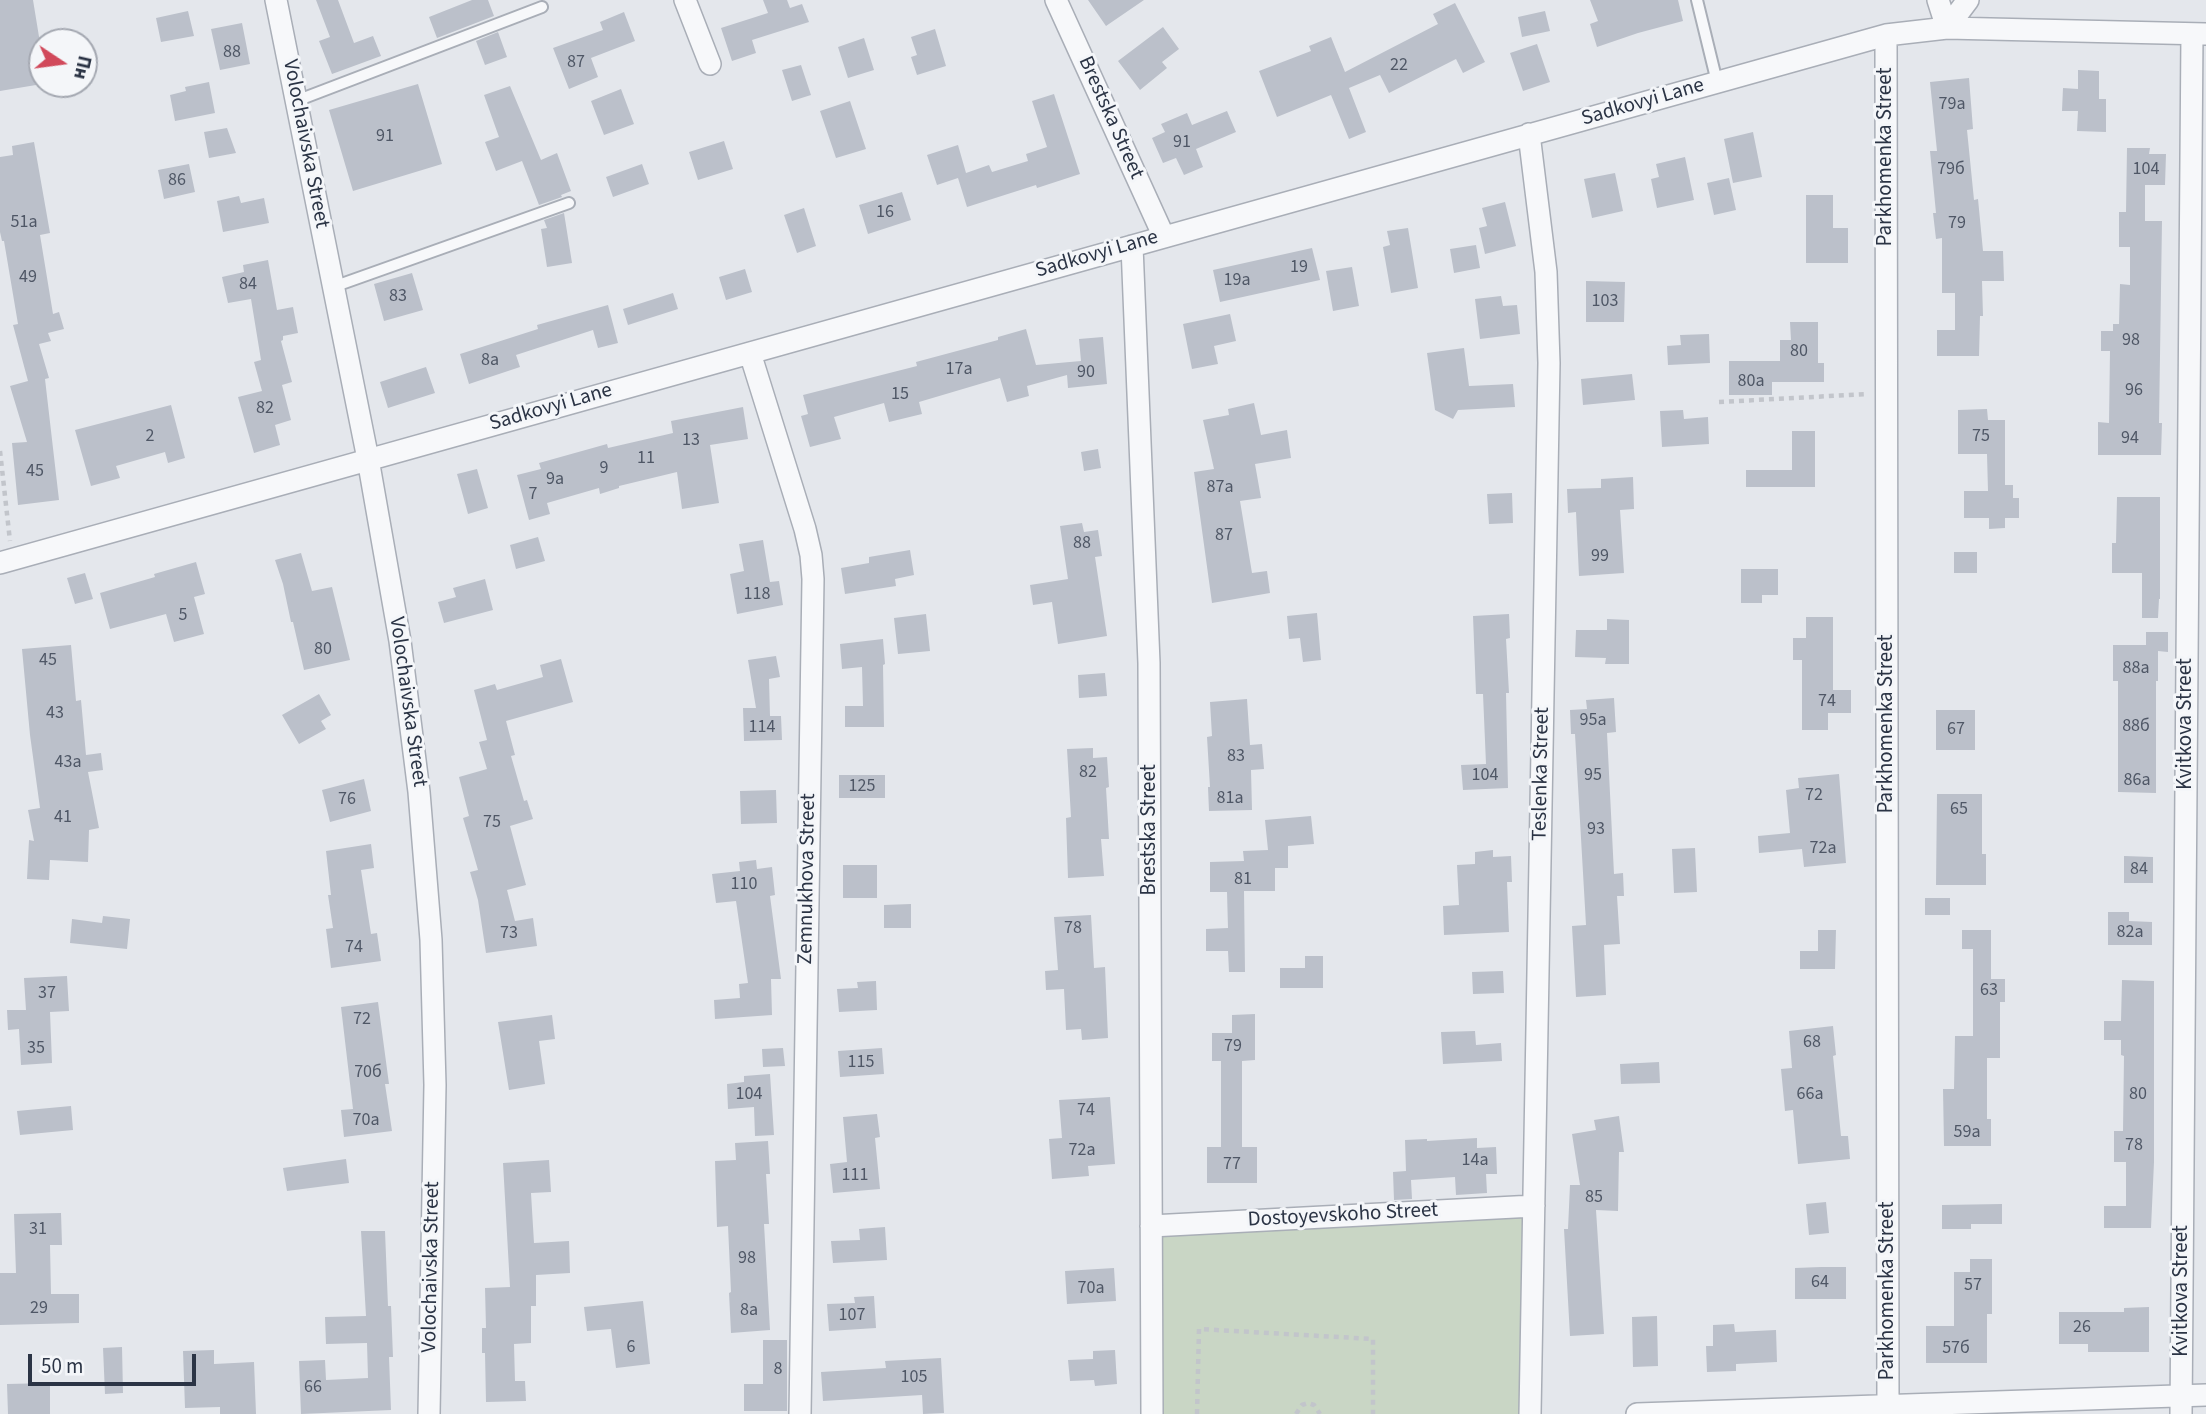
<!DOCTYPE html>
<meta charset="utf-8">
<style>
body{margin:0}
#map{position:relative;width:2206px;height:1414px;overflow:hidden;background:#e4e7ec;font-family:"Source Sans 3",sans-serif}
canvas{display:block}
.north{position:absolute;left:28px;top:28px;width:70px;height:70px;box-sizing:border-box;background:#f4f6f9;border:2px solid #a4a8b1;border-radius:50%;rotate:103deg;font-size:19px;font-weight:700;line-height:28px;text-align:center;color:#2b3445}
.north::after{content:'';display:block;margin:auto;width:24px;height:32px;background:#d1495b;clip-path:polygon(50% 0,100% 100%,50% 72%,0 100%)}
.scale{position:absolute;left:28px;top:1354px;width:168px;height:32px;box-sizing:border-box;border:4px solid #2b3445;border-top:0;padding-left:9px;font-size:21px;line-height:24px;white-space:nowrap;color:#2b3445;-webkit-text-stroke:5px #f4f6f9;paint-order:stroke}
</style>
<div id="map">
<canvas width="2206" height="1414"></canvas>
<div class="north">Пн</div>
<div class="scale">50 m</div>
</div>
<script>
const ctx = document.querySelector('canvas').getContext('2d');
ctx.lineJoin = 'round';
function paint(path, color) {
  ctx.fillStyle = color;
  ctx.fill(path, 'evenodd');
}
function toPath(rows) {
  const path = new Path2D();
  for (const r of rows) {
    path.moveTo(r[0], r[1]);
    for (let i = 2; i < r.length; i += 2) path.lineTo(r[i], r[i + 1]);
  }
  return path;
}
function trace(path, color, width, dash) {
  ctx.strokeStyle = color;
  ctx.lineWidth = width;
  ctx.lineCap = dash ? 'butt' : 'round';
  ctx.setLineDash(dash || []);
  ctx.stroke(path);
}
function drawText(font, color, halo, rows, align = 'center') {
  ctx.font = font + ' "Source Sans 3",sans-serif';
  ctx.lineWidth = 6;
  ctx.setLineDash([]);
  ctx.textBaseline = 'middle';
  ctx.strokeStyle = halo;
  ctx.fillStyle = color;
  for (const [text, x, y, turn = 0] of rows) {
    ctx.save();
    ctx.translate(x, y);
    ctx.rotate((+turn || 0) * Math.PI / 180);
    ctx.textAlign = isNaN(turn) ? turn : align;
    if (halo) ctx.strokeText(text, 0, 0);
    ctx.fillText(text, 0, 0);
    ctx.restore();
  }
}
paint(toPath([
 [1529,1212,1525,1414,1157,1414,1156,1231]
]), '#c9d6c5');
paint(toPath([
 [0,0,33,0,42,55,42,84,0,91],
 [316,0,338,0,354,43,373,36,381,56,332,74,319,41,330,37],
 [472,0,488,0,494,16,437,38,429,17],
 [763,0,787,0,790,8,802,4,809,22,752,40,756,53,732,61,721,28,768,13],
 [1088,0,1144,0,1106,26],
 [1590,0,1678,0,1683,21,1638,33,1597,47,1590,24,1598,21],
 [1455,3,1485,62,1463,73,1456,59,1389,93,1380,75,1349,88,1366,132,1349,139,1331,95,1277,117,1259,71,1311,51,1309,46,1331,37,1345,72,1438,24,1433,14],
 [188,11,194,36,161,42,156,18],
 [1545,11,1550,31,1522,37,1518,17],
 [624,12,635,41,591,58,598,77,569,89,553,48,603,30,600,22],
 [242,23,250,64,220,70,211,29],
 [1163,27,1179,49,1162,62,1167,68,1140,90,1118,61],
 [935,29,946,66,917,75,911,57,917,55,911,37],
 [498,32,507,57,485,65,476,41],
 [864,38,874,70,848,78,838,47],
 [1537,44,1550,82,1523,91,1510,53],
 [801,65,811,95,792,101,782,70],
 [2078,70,2099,71,2099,99,2106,99,2106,132,2077,131,2078,111,2062,111,2063,88,2078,89],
 [1969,78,1973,129,1967,130,1974,200,1978,199,1983,251,2003,251,2004,281,1982,281,1983,316,1980,316,1979,356,1937,356,1937,330,1955,330,1955,293,1942,293,1942,238,1936,239,1933,213,1936,213,1930,151,1937,151,1930,82],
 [209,82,215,113,175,121,170,95,186,91,185,87],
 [418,84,442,164,353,191,329,110],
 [510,86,541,160,557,153,571,191,561,195,562,197,539,205,522,161,496,171,485,142,499,137,484,95],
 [621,89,634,124,604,135,591,101],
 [1054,94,1080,174,1037,188,1036,185,967,207,958,178,937,185,927,155,958,145,966,173,989,165,992,172,1028,161,1026,154,1047,147,1032,101],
 [850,101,866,149,836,158,820,111],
 [1227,111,1236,132,1196,149,1203,167,1184,175,1176,158,1163,163,1152,138,1165,132,1161,124,1187,113,1192,125],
 [227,128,236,153,209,158,204,132],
 [1753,132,1762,177,1733,183,1724,139],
 [724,141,733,169,698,180,689,152],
 [34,142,50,233,40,235,53,314,59,312,64,329,48,333,51,341,39,344,49,378,45,379,59,500,18,505,12,443,27,442,10,386,28,381,13,325,18,324,4,241,2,241,0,232,0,157,13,155,12,146],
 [2127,148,2150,148,2149,154,2166,154,2165,185,2145,185,2145,221,2162,221,2159,423,2162,423,2161,455,2098,455,2098,422,2109,423,2110,351,2101,351,2101,331,2113,331,2113,324,2119,324,2120,284,2130,285,2130,247,2119,247,2119,212,2126,212],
 [1685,157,1694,200,1657,208,1651,179,1659,177,1656,164],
 [189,164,195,192,164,199,158,170],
 [642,164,649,184,613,197,606,177],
 [1615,173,1623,211,1592,218,1584,179],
 [1729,178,1736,210,1714,215,1707,183],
 [902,192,911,220,868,234,859,205],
 [1806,195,1833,195,1833,228,1848,228,1848,263,1806,263],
 [239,196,241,203,264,198,269,223,223,232,217,201],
 [1505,202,1516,246,1485,254,1479,228,1487,226,1482,208],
 [804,208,816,246,797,253,784,215],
 [564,213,572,263,547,267,541,229,547,228,544,220],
 [1408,228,1418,288,1391,293,1383,247,1390,245,1387,231],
 [1476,245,1480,268,1454,273,1450,249],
 [1312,248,1320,280,1220,302,1213,270],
 [268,260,277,310,293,307,298,333,283,336,283,340,281,341,292,382,282,385,291,420,275,425,280,445,254,453,238,397,262,391,254,362,261,360,251,299,228,303,222,277,244,272,243,265],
 [1352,267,1359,306,1333,311,1326,271],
 [745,269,752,292,726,300,719,277],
 [412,273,423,310,384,321,374,284],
 [1586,281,1625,282,1624,322,1586,322],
 [673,293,678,309,628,325,623,309],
 [1501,296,1503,306,1517,305,1520,334,1480,339,1475,299],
 [608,305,618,343,598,348,593,330,516,355,520,367,469,384,460,354,538,329,537,325],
 [1230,314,1236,341,1214,346,1218,364,1192,369,1183,324],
 [1790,322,1818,322,1818,363,1824,363,1824,382,1772,382,1772,395,1729,395,1729,361,1780,361,1780,340,1791,340],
 [1026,329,1036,365,1081,361,1079,339,1103,337,1107,384,1068,388,1067,375,1027,386,1029,396,1007,402,1000,378,919,402,922,414,889,422,884,403,834,417,841,439,810,447,801,416,808,414,803,395,917,366,916,362,998,340,998,337],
 [1709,334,1710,363,1668,365,1667,346,1681,345,1680,335],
 [1464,348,1469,386,1513,384,1515,407,1458,410,1453,419,1435,410,1427,353],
 [426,367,435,393,388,408,380,382],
 [1632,374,1635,400,1583,405,1581,379],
 [1254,403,1261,435,1287,430,1291,458,1255,464,1261,498,1240,501,1252,573,1267,571,1270,593,1212,603,1194,472,1214,469,1203,420,1229,415,1228,409],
 [171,405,185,458,168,463,165,452,116,466,120,478,91,486,75,430],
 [743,407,748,439,710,445,719,503,682,509,677,472,619,486,619,488,600,494,599,488,547,503,550,514,529,520,517,475,541,469,539,463,607,444,608,448,673,433,671,421],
 [1987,409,1988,420,2005,420,2005,485,2013,485,2013,498,2019,498,2019,518,2005,518,2005,528,1989,529,1989,518,1964,518,1964,491,1988,491,1987,454,1958,454,1958,410],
 [1683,410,1684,419,1708,417,1709,444,1662,447,1660,411],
 [1792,431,1815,431,1815,487,1746,487,1746,470,1792,470],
 [1098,449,1101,468,1084,471,1081,452],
 [477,469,488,508,468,514,457,474],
 [1633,477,1634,509,1620,510,1624,573,1579,576,1576,512,1568,513,1567,489,1601,488,1601,479],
 [1512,493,1513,523,1489,524,1487,494],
 [2117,497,2160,497,2160,599,2159,599,2158,618,2142,618,2142,573,2112,573,2112,543,2116,543],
 [1082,523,1084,532,1098,530,1102,556,1095,557,1107,636,1058,644,1052,602,1033,605,1030,585,1068,579,1060,526],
 [538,537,545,561,516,569,510,545],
 [763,540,770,582,779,581,783,605,737,614,730,574,744,571,739,544],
 [910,550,914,575,895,579,896,586,845,594,841,568,869,563,869,557],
 [1954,552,1977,552,1977,573,1954,573],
 [301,553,312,591,332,587,350,660,304,670,293,622,291,622,283,584,275,560],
 [196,562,205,594,194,597,204,634,174,642,166,614,110,629,100,593,155,577,154,574],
 [1741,569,1778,569,1778,595,1762,595,1762,603,1741,603],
 [85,573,93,599,75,604,67,578],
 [485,579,493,610,444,623,438,602,456,597,453,588],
 [1317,613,1321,660,1303,662,1300,638,1289,639,1287,616],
 [926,614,930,651,898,654,894,618],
 [1509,614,1510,638,1506,639,1509,693,1506,693,1508,788,1463,790,1461,765,1486,764,1483,694,1476,694,1473,616],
 [1806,617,1833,617,1833,690,1851,690,1851,713,1828,713,1828,730,1802,730,1802,660,1793,660,1793,638,1806,638],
 [1607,619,1629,620,1629,664,1605,664,1606,658,1575,657,1576,630,1607,630],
 [2146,632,2168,632,2168,652,2158,651,2158,681,2156,681,2156,793,2118,792,2118,681,2113,681,2113,645,2146,645],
 [883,639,885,664,883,665,884,727,845,727,845,706,863,706,862,667,842,669,840,644],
 [71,645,76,701,81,700,86,755,101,753,103,770,88,772,99,828,89,830,88,862,50,860,49,880,27,879,29,840,34,841,28,810,40,808,30,735,22,649],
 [776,656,780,677,769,679,770,716,781,716,782,740,744,741,743,708,756,708,748,660],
 [561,659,573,702,506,721,515,755,511,756,524,801,527,800,533,819,510,826,526,885,507,890,515,921,533,918,537,946,486,953,478,900,470,872,478,870,463,818,469,816,459,777,487,769,479,742,487,740,474,690,495,684,497,690,543,677,540,665],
 [1105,673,1107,696,1079,698,1078,675],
 [319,694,331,715,321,721,326,729,299,744,282,715],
 [1614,698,1616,732,1607,733,1614,874,1623,873,1624,896,1617,896,1620,944,1604,945,1606,995,1576,997,1572,926,1586,925,1575,734,1571,734,1570,710,1587,709,1586,700],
 [1247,699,1250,745,1262,744,1264,769,1251,770,1252,810,1209,811,1208,787,1210,787,1207,737,1212,736,1210,702],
 [1936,710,1975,710,1975,750,1936,750],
 [1093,748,1093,758,1107,757,1109,787,1106,788,1109,839,1101,839,1104,876,1068,878,1066,818,1071,817,1067,749],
 [1839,774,1846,863,1804,867,1802,849,1759,853,1758,836,1790,833,1786,790,1799,788,1798,778],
 [839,775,885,775,885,798,839,798],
 [364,779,371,811,330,822,322,790],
 [776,790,777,823,741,824,740,791],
 [1937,794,1982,794,1982,854,1986,854,1986,885,1936,885],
 [1311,816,1314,844,1288,846,1288,868,1275,868,1275,891,1244,891,1245,972,1229,972,1228,951,1206,951,1206,929,1228,928,1227,892,1210,892,1210,862,1244,861,1243,851,1268,850,1265,820],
 [371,844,374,868,361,870,371,934,377,933,381,961,331,968,326,929,333,928,328,895,331,895,326,851],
 [1695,848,1697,892,1674,893,1672,849],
 [1493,850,1493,857,1511,856,1512,882,1507,882,1509,932,1444,935,1443,906,1459,905,1457,865,1475,864,1475,852],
 [2124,856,2153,857,2153,883,2124,883],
 [756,860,757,869,772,867,775,895,770,896,781,979,771,979,772,1015,715,1019,714,1000,740,998,739,984,748,983,736,901,716,903,712,874,740,871,739,862],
 [843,865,877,865,877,898,843,898],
 [1925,898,1950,898,1950,915,1925,915],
 [911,904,911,928,884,928,884,905],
 [2108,912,2129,912,2129,921,2152,922,2152,945,2108,945],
 [1091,915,1094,968,1105,967,1108,1038,1082,1040,1081,1029,1066,1030,1064,989,1046,990,1045,971,1058,970,1054,917],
 [103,916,130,919,127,949,70,943,72,919,102,923],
 [1818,930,1836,930,1835,969,1800,969,1800,951,1818,951],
 [1962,930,1991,930,1991,979,2005,979,2005,1002,2000,1002,2000,1058,1987,1058,1987,1119,1991,1119,1991,1146,1944,1146,1943,1089,1954,1089,1955,1036,1973,1036,1973,949,1962,949],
 [1305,956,1323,956,1323,988,1280,988,1280,968,1305,968],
 [1503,971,1504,993,1473,994,1472,972],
 [67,976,69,1011,50,1012,52,1063,21,1065,19,1029,8,1030,7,1010,26,1010,24,978],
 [2122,980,2154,981,2154,1162,2151,1228,2104,1228,2104,1206,2126,1206,2126,1162,2114,1162,2114,1131,2123,1131,2124,1056,2121,1055,2121,1040,2104,1040,2104,1021,2121,1021],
 [876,981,877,1010,839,1012,837,989,858,988,857,982],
 [378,1002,389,1084,385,1084,392,1131,344,1137,341,1110,353,1109,341,1007],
 [1255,1014,1255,1060,1242,1061,1242,1147,1257,1147,1257,1183,1207,1183,1207,1147,1221,1147,1221,1061,1212,1061,1212,1033,1232,1033,1232,1015],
 [552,1015,555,1039,539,1041,545,1084,509,1090,498,1022],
 [1833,1026,1836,1055,1833,1056,1841,1136,1848,1136,1850,1159,1798,1164,1793,1110,1785,1111,1781,1069,1792,1068,1789,1031],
 [1475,1031,1476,1045,1501,1043,1502,1061,1443,1064,1441,1032],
 [783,1048,785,1066,763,1067,762,1049],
 [882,1048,884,1074,840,1077,838,1051],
 [1659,1062,1660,1083,1621,1084,1620,1064],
 [770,1074,774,1135,755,1136,754,1107,728,1109,727,1084,744,1082,744,1076],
 [1110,1097,1115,1164,1088,1166,1089,1176,1052,1179,1049,1139,1062,1138,1059,1100],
 [71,1106,73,1130,20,1135,17,1111],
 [877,1114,880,1137,875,1138,880,1189,833,1193,830,1164,847,1162,843,1117],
 [1619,1116,1624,1152,1619,1152,1618,1211,1596,1210,1604,1334,1570,1336,1564,1229,1568,1229,1570,1185,1580,1185,1572,1134,1596,1130,1594,1120],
 [1477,1138,1477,1148,1496,1147,1497,1174,1486,1174,1487,1193,1456,1195,1455,1177,1411,1180,1412,1199,1394,1200,1393,1172,1406,1171,1405,1140,1427,1139,1427,1141],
 [768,1141,770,1174,766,1174,769,1224,764,1224,770,1330,731,1333,729,1293,731,1292,728,1226,717,1227,715,1161,736,1160,735,1143],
 [346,1159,349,1183,287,1191,283,1168],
 [549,1160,551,1192,531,1193,534,1243,569,1241,570,1273,536,1275,536,1306,531,1306,531,1343,514,1344,515,1381,525,1381,526,1401,486,1402,485,1353,482,1353,482,1328,486,1328,485,1288,510,1287,503,1163],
 [1826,1202,1829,1233,1809,1235,1806,1204],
 [2002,1204,2002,1224,1971,1224,1971,1229,1942,1229,1942,1205],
 [61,1213,62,1245,50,1245,51,1294,79,1294,79,1323,0,1325,0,1273,16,1273,14,1214],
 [885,1227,887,1260,833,1263,831,1241,860,1240,859,1229],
 [361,1231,385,1231,388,1306,391,1306,393,1357,389,1357,391,1410,301,1414,299,1361,325,1360,326,1380,368,1378,367,1343,326,1344,325,1317,366,1316],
 [1970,1259,1992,1259,1992,1314,1987,1314,1987,1363,1926,1363,1926,1326,1954,1326,1954,1272,1970,1272],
 [1821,1267,1846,1267,1846,1299,1795,1299,1795,1268],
 [1114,1268,1116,1301,1067,1304,1065,1271],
 [874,1296,876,1328,829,1331,827,1304,855,1303,854,1297],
 [643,1301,650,1364,616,1368,611,1329,587,1331,584,1307],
 [2149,1307,2149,1352,2088,1352,2088,1344,2059,1344,2059,1312,2124,1312,2124,1308],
 [1657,1316,1658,1366,1633,1367,1632,1317],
 [1734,1324,1735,1332,1776,1330,1777,1362,1736,1364,1736,1371,1707,1372,1706,1346,1713,1346,1713,1325],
 [763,1340,787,1340,787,1411,744,1411,744,1384,763,1384],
 [122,1347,123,1393,105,1394,103,1348],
 [214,1350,214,1364,254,1362,256,1414,220,1414,220,1407,185,1408,183,1351],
 [1115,1350,1117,1384,1095,1386,1094,1380,1070,1381,1068,1360,1093,1359,1093,1351],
 [941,1358,944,1413,923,1414,922,1395,823,1401,821,1372,886,1368,885,1361],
 [50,1383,50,1414,8,1414,7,1384]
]), '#bbc0ca');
const lane = toPath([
 [1697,0,1717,82],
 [296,101,542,7],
 [333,287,569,203]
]);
const street = toPath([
 [276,0,368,459,400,641,419,792,431,940,435,1085,429,1414],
 [685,0,710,64],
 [1056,0,1164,237],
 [1938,0,1947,28],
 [1947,28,1968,0],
 [1886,35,1888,1414],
 [1529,134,1546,272,1549,363,1530,1414],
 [1132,246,1149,663,1152,1414],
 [750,353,805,529,811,555,813,579,800,1414],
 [0,563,1886,35,1947,28,2206,34],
 [1151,1226,1534,1206],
 [1637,1414,2206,1395],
 [2181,1414,2192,34]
]);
trace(lane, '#a9aeb7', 14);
trace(street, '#a9aeb7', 24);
trace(toPath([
 [1719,402,1868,394],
 [0,451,10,541],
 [1197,1414,1199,1329,1373,1339,1373,1414],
 [1296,1414,1302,1405,1308,1403,1314,1405,1320,1414]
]), '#c2c5cb', 4.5, [5, 5]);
trace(lane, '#f7f8fa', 10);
trace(street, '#f7f8fa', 21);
drawText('18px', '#4f5766', null, [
 ["88",232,53],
 ["87",576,63],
 ["22",1399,66],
 ["79а",1952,105],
 ["91",385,137],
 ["91",1182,143],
 ["79б",1951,170],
 ["104",2146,170],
 ["86",177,181],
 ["16",885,213],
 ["51а",24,223],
 ["79",1957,224],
 ["19",1299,268],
 ["49",28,278],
 ["19а",1237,281],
 ["84",248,285],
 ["83",398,297],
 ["103",1605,302],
 ["98",2131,341],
 ["80",1799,352],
 ["8а",490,361],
 ["17а",959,370],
 ["90",1086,373],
 ["80а",1751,382],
 ["96",2134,391],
 ["15",900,395],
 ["82",265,409],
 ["2",150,437],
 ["75",1981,437],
 ["94",2130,439],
 ["13",691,441],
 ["11",646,459],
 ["9",604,469],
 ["45",35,472],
 ["9а",555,480],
 ["87а",1220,488],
 ["7",533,495],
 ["87",1224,536],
 ["88",1082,544],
 ["99",1600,557],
 ["118",757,595],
 ["5",183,616],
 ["80",323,650],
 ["45",48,661],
 ["88а",2136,669],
 ["74",1827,702],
 ["43",55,714],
 ["95а",1593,721],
 ["88б",2136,727],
 ["114",762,728],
 ["67",1956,730],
 ["83",1236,757],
 ["43а",68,763],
 ["82",1088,773],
 ["104",1485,776],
 ["95",1593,776],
 ["86а",2137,781],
 ["125",862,787],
 ["72",1814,796],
 ["81а",1230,799],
 ["76",347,800],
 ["65",1959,810],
 ["41",63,818],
 ["75",492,823],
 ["93",1596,830],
 ["72а",1823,849],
 ["84",2139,870],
 ["81",1243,880],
 ["110",744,885],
 ["78",1073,929],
 ["82а",2130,933],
 ["73",509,934],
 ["74",354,948],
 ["63",1989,991],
 ["37",47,994],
 ["72",362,1020],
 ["68",1812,1043],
 ["79",1233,1047],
 ["35",36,1049],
 ["115",861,1063],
 ["70б",368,1073],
 ["104",749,1095],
 ["66а",1810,1095],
 ["80",2138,1095],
 ["74",1086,1111],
 ["70а",366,1121],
 ["59а",1967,1133],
 ["78",2134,1146],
 ["72а",1082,1151],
 ["14а",1475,1161],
 ["77",1232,1165],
 ["111",855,1176],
 ["85",1594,1198],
 ["31",38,1230],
 ["98",747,1259],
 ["64",1820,1283],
 ["57",1973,1286],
 ["70а",1091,1289],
 ["29",39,1309],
 ["8а",749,1311],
 ["107",852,1316],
 ["26",2082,1328],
 ["6",631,1348],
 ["57б",1956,1349],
 ["8",778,1370],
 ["105",914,1378],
 ["66",313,1388]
]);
drawText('21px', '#2b3445', '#f4f6f9', [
 ["Sadkovyi Lane",1643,103,-16],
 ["Brestska Street",1110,118,66],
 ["Volochaivska Street",305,144,79],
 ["Parkhomenka Street",1886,157,-90],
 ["Sadkovyi Lane",1097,255,-16],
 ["Sadkovyi Lane",551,408,-16],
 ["Volochaivska Street",407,702,82],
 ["Parkhomenka Street",1887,724,-90],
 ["Kvitkova Street",2186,724,-90],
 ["Teslenka Street",1542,774,-89],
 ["Brestska Street",1150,830,-90],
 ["Zemnukhova Street",808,879,-89],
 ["Dostoyevskoho Street",1343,1216,-3],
 ["Volochaivska Street",432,1267,-89],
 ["Parkhomenka Street",1888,1291,-90],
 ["Kvitkova Street",2182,1291,-90]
]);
</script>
